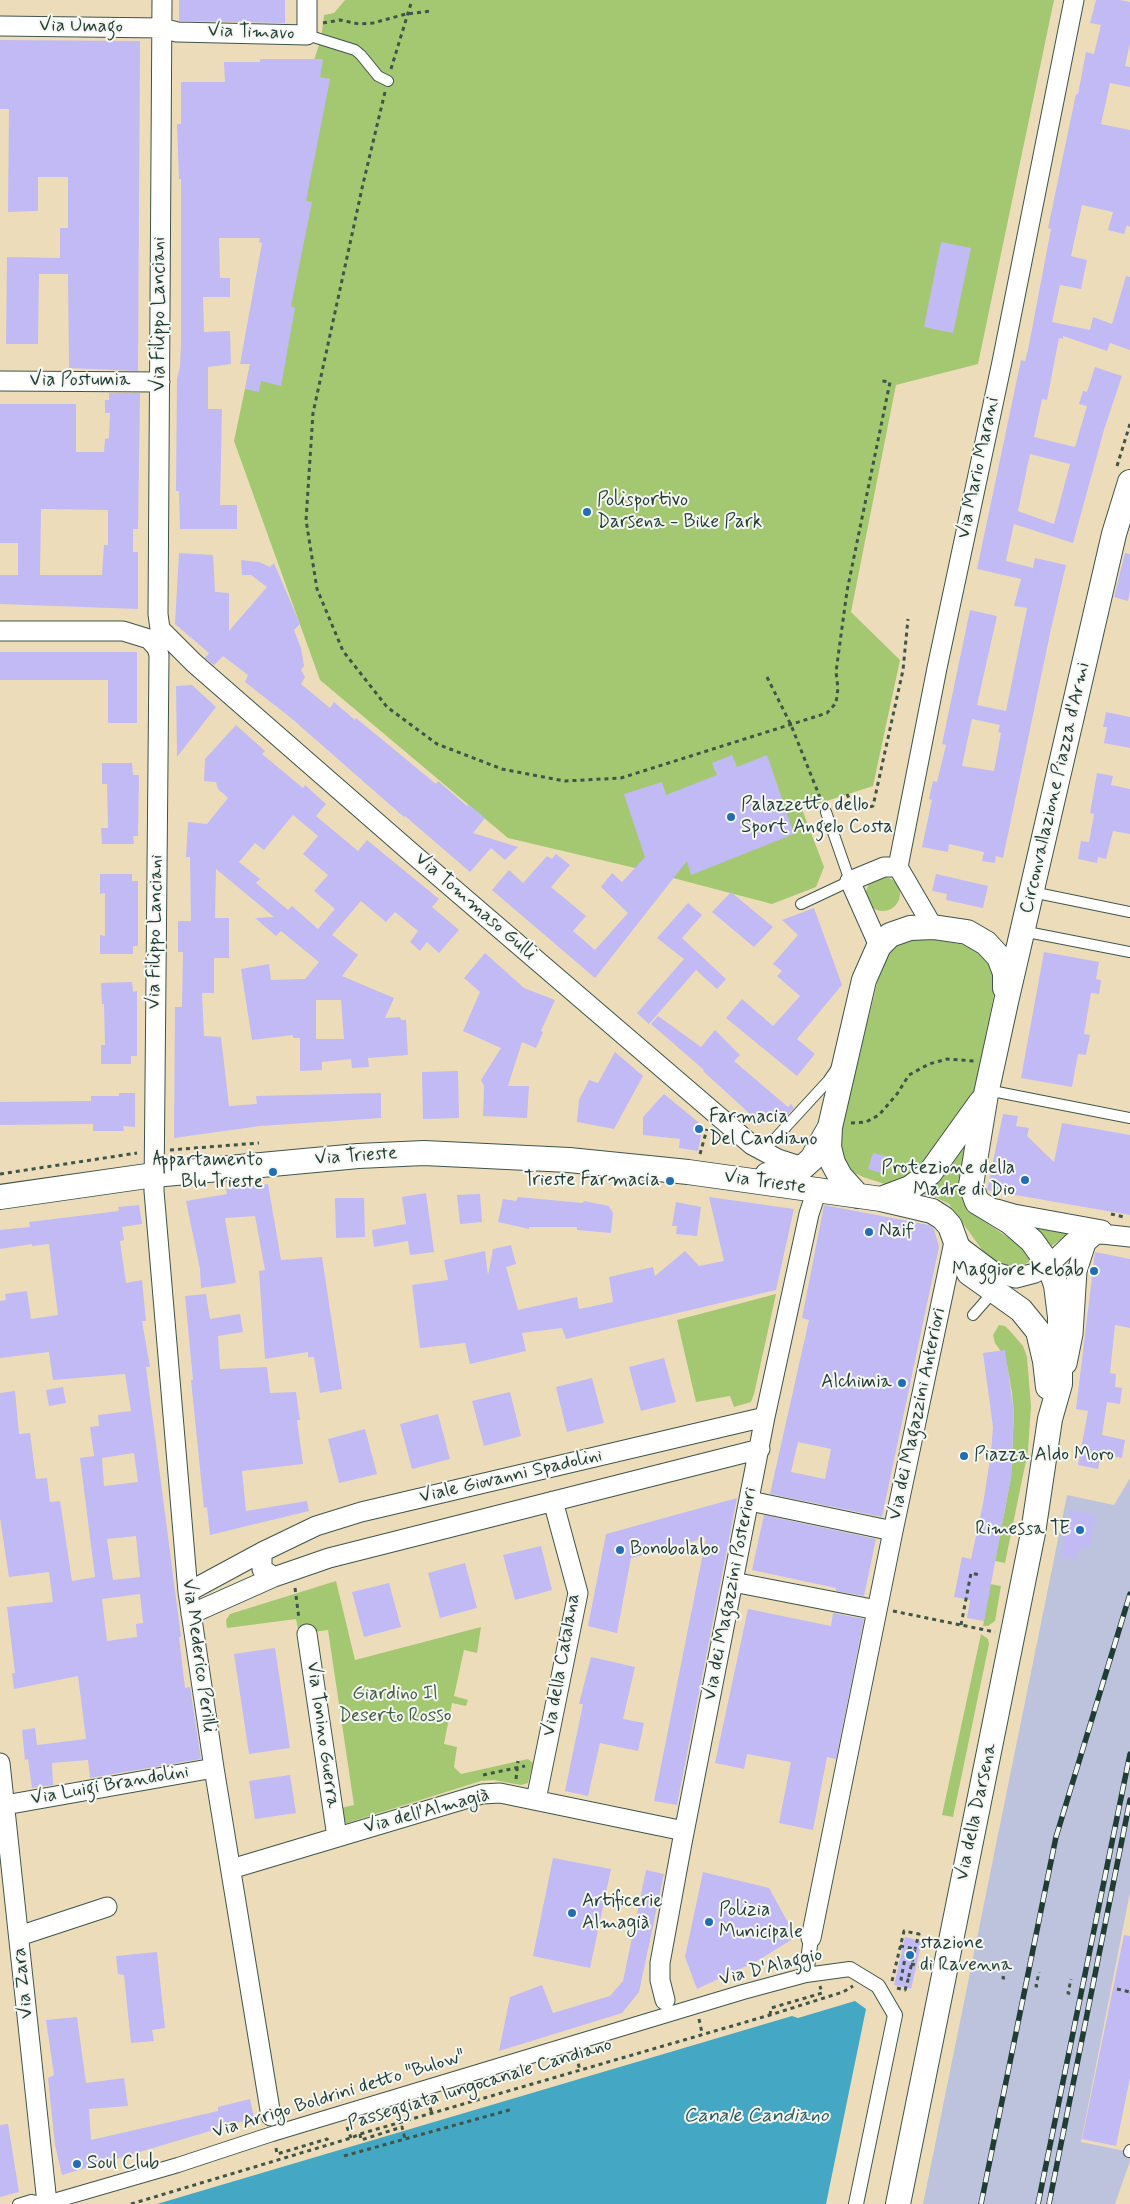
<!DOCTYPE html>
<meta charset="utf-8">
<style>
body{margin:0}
canvas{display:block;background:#eddcba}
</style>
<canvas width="1130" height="2204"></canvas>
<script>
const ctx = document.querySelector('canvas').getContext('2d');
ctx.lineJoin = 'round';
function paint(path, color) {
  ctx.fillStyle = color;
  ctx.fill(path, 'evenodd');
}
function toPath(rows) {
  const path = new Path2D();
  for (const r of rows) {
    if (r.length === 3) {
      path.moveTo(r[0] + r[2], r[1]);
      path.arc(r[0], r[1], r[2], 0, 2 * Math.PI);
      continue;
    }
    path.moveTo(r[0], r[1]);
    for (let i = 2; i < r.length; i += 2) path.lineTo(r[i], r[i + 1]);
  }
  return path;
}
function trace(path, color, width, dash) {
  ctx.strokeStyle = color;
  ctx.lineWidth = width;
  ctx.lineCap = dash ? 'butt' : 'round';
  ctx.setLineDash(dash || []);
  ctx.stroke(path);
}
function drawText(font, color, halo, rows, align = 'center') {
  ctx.font = font + ' Mynerve,sans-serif';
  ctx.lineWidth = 4;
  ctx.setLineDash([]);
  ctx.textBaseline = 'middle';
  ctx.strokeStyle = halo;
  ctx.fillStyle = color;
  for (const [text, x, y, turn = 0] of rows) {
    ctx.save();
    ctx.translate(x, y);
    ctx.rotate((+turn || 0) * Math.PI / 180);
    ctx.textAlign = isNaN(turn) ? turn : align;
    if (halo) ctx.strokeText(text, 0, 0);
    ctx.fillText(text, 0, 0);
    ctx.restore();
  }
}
paint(toPath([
 [1130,1478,1130,1892,1081,2142,1130,2152,1130,2161,1115,2204,923,2204,1067,1495,1114,1505]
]), '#bec3dd');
paint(toPath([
 [345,0,1054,0,978,364,896,385,851,612,900,660,873,786,802,809,824,867,816,887,772,904,635,868,508,838,320,680,234,441,315,57,321,39,324,15,334,13],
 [883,894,17],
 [926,938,970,946,986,956,995,968,995,989,974,1094,934,1155,905,1182,885,1184,863,1177,847,1169,838,1145,879,975,889,951,894,945,909,940],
 [964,1142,966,1144,960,1177,961,1189,966,1205,977,1216,1020,1246,1029,1257,1029,1262,1017,1268,1005,1267,988,1258,949,1204,937,1198,923,1194,923,1188],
 [1030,1224,1078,1231,1068,1234,1050,1247],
 [776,1294,754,1394,751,1402,734,1407,730,1396,696,1402,677,1320],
 [999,1325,1005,1326,1011,1332,1023,1346,1027,1357,1031,1406,1028,1451,1005,1563,995,1561,1011,1477,1014,1413,1012,1393,1007,1365,1002,1353,995,1343,993,1335],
 [336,1581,355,1660,481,1627,477,1653,464,1650,454,1696,468,1700,466,1706,452,1703,444,1744,457,1747,454,1767,461,1774,528,1759,533,1763,528,1783,521,1785,494,1780,481,1781,347,1823,341,1821,340,1808,354,1805,328,1630,299,1634,296,1619,227,1628,226,1620,230,1614],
 [990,1584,1001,1586,995,1621,988,1626,983,1626],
 [981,1634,988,1639,989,1644,953,1817,942,1815]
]), '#a4c872');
paint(toPath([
 [855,2001,866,2009,826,2204,157,2204,792,2016,798,2018]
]), '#44a7c4');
paint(toPath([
 [179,0,285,0,285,23,179,21],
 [1096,0,1120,0,1130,2,1130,43,1125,66,1130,67,1130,87,1110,83,1101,124,1130,130,1130,227,1127,225,1124,234,1108,230,1113,212,1082,205,1071,256,1087,260,1081,289,1060,285,1052,322,1090,330,1093,317,1112,324,1126,276,1130,277,1130,350,1110,343,1107,351,1063,336,1063,339,1059,338,1047,400,1042,399,1034,437,1075,447,1087,406,1079,404,1083,391,1087,392,1095,367,1122,376,1104,430,1073,543,1014,524,1006,561,1033,568,1035,558,1066,565,1051,629,1003,858,996,856,995,863,982,861,984,852,949,844,948,852,922,847,932,800,929,799,933,781,937,782,946,745,942,744,970,610,997,616,977,705,1006,711,1027,608,1014,606,1021,579,977,569,1021,360,1025,361,1028,350,1051,229,1048,228,1076,94,1078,94,1086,52,1094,54,1101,25,1090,23],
 [1030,454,1070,464,1054,524,1018,511],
 [972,719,1000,725,998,732,1001,733,994,771,962,766],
 [0,40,140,41,138,371,69,368,68,274,39,274,38,344,6,344,7,257,60,258,60,228,68,228,68,177,38,177,38,211,8,212,9,109,0,109],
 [260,59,323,59,320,77,330,79,306,201,312,202,291,306,295,308,281,386,261,381,259,392,245,389,250,364,240,364,262,243,259,242,260,238,219,238,220,278,230,278,230,297,203,297,204,332,230,331,231,364,208,367,208,409,222,409,220,505,237,505,237,529,180,529,179,491,176,491,177,379,180,367,181,344,181,179,179,179,177,124,181,124,181,82,225,82,224,62,260,62],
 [941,242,971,248,953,333,924,327],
 [109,393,140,393,138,529,133,529,133,552,138,552,138,609,0,604,0,575,18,575,18,543,0,543,0,404,76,404,76,452,104,452,105,439,109,438,110,413,105,413,105,400,109,400],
 [41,509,108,510,108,545,104,545,102,575,40,575],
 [179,553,213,555,215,592,229,593,229,631,267,587,251,575,242,575,241,560,259,562,270,567,274,563,300,624,294,630,301,648,304,666,301,670,305,677,301,684,330,708,334,702,355,720,356,718,436,784,438,781,467,806,469,805,485,818,473,833,518,847,505,860,491,848,470,872,405,816,404,817,291,718,245,682,248,675,223,656,214,665,205,658,209,653,175,624],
 [1125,553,1130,554,1130,591,1128,601,1114,597],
 [0,652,137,652,137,723,108,723,108,680,0,680],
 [192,685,216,707,177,757,176,686],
 [1106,712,1130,717,1130,748,1104,743,1107,727,1103,727],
 [236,725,265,751,262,754,303,788,305,785,326,804,316,816,358,851,367,840,439,899,432,907,459,930,439,953,427,942,420,951,410,942,418,931,395,912,386,922,361,901,332,935,358,955,342,976,394,998,385,1018,400,1017,401,1020,406,1020,408,1055,368,1058,369,1067,352,1068,351,1059,322,1062,322,1070,300,1071,300,1038,293,1038,293,1035,252,1040,241,969,269,964,271,980,305,979,319,962,281,931,276,936,255,918,274,917,216,869,215,918,229,918,229,958,214,958,214,993,202,993,204,1036,221,1037,229,1106,257,1104,256,1096,381,1093,381,1118,260,1126,174,1138,175,1007,182,1007,183,952,178,952,178,921,191,921,190,857,186,857,188,822,207,824,228,798,218,789,216,782,204,781,205,759],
 [293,815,318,836,303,854,328,875,314,891,335,909,318,929,292,906,288,910,256,883,260,879,239,862,255,843,264,850],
 [316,1000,341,1000,344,1039,316,1039],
 [732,755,737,767,767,755,794,834,691,875,687,861,595,978,492,890,509,870,523,883,547,856,552,859,556,854,570,865,551,887,586,916,573,931,595,950,628,913,601,887,612,873,622,882,645,857,624,794,662,782,666,795,717,775,712,763],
 [102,763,132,763,133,775,139,775,138,836,133,836,134,844,102,844,101,828,108,828,107,784,102,784],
 [1097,773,1113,776,1111,785,1130,789,1130,834,1113,831,1106,859,1098,857,1097,863,1078,859,1081,841,1089,842,1094,814,1090,813],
 [100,874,132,874,132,881,138,881,138,946,133,946,133,954,100,954,100,935,105,936,105,893,100,894],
 [936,874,988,886,983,908,946,900,947,894,932,891],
 [731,892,773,927,754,947,712,912],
 [688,903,702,915,682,938,726,979,717,989,696,970,649,1024,637,1013,684,959,657,938],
 [814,908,842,985,797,1039,815,1054,797,1076,726,1018,742,999,773,1026,800,996,777,976,782,971,773,964,798,935,782,920],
 [1044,952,1099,962,1096,979,1101,980,1099,994,1091,993,1084,1034,1090,1035,1086,1055,1078,1054,1072,1087,1021,1078],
 [485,953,524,988,555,1000,541,1031,543,1032,536,1048,522,1042,508,1086,529,1086,527,1118,483,1116,484,1086,481,1080,501,1048,463,1031,480,992,464,978],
 [132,982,133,992,137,991,137,1056,131,1056,131,1064,101,1064,101,1045,105,1045,104,1004,102,1004,101,983],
 [658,1016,701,1047,715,1030,740,1055,734,1061,788,1107,791,1104,794,1108,780,1123,771,1114,762,1125,703,1071,704,1070,651,1024],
 [615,1052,643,1076,614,1129,577,1122,579,1100,589,1080,598,1083],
 [458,1071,459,1118,423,1119,422,1072],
 [119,1093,135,1093,135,1127,123,1126,124,1131,93,1131,93,1124,0,1125,0,1102,91,1101,91,1096,119,1096],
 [664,1094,703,1126,698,1151,679,1148,680,1139,643,1135,643,1117],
 [1003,1114,1018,1116,1016,1126,1029,1128,1027,1136,1054,1162,1062,1123,1130,1135,1130,1215,987,1190],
 [873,1153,886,1156,881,1173,868,1169],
 [268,1184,281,1260,322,1257,342,1389,320,1393,314,1357,308,1357,308,1352,265,1359,259,1271,265,1270,255,1216,225,1218,236,1283,201,1288,200,1269,186,1201,227,1194,226,1189],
 [426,1193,434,1252,410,1255,408,1241,374,1247,372,1230,406,1224,402,1197],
 [480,1194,482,1222,460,1224,457,1195],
 [518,1197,583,1203,584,1201,609,1206,613,1213,611,1233,577,1230,577,1227,529,1227,529,1229,498,1222,503,1199,516,1201],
 [709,1197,794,1209,776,1290,566,1339,562,1328,522,1333,526,1351,470,1364,465,1343,420,1348,412,1285,448,1280,444,1260,485,1251,488,1275,493,1249,511,1245,516,1264,506,1267,518,1310,577,1297,579,1309,613,1302,609,1277,653,1267,655,1276,685,1251,699,1266,724,1261],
 [335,1198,364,1198,365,1237,336,1238],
 [676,1202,701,1207,697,1236,676,1234,677,1226,672,1226],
 [139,1205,142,1224,122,1227,124,1240,120,1241,126,1283,142,1280,146,1321,142,1321,150,1367,146,1367,181,1637,179,1637,185,1688,190,1687,201,1759,90,1778,88,1760,52,1763,53,1785,32,1788,28,1759,25,1760,22,1730,35,1728,37,1745,86,1739,78,1676,14,1689,12,1673,15,1673,7,1607,53,1602,49,1572,9,1577,0,1518,0,1393,15,1391,19,1434,30,1433,36,1479,47,1478,50,1502,60,1501,72,1581,95,1577,80,1458,94,1456,90,1427,99,1426,98,1415,131,1411,125,1374,53,1380,49,1352,0,1358,0,1301,6,1300,5,1294,27,1291,31,1319,58,1315,49,1244,32,1246,32,1244,0,1249,0,1230,30,1227,29,1222,119,1211,118,1207],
 [134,1453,138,1482,104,1486,102,1458],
 [136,1536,140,1577,113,1580,107,1539],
 [140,1594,143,1623,136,1624,137,1637,107,1641,102,1599],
 [824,1205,929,1225,934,1229,939,1247,882,1517,770,1494,809,1320,802,1318],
 [798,1442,831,1449,825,1479,791,1472],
 [1095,1252,1130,1259,1130,1328,1115,1325,1110,1373,1116,1374,1115,1387,1122,1388,1120,1404,1107,1402,1102,1435,1125,1440,1122,1458,1101,1454,1098,1469,1078,1465,1088,1411,1076,1409],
 [206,1294,210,1319,240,1314,243,1332,218,1336,220,1369,267,1367,270,1393,296,1392,300,1420,297,1420,303,1464,242,1471,246,1511,307,1501,309,1511,210,1535,207,1507,204,1508,191,1380,193,1380,185,1296],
 [1005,1350,1014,1413,1011,1477,984,1621,967,1618,970,1600,954,1597,962,1557,971,1559,983,1504,991,1453,993,1427,983,1353],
 [664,1358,676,1402,641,1411,629,1367],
 [592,1378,604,1423,567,1432,556,1387],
 [63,1387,66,1403,49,1406,46,1390],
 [510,1392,521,1436,484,1446,472,1401],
 [438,1414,450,1459,412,1469,400,1424],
 [365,1429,377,1474,339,1483,328,1439],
 [737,1498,677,1805,654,1801,706,1538,631,1558,617,1633,588,1626,606,1534],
 [1070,1510,1096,1515,1090,1548,1080,1546,1077,1560,1061,1556],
 [764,1515,876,1539,864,1596,836,1591,836,1588,752,1570],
 [541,1546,552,1590,515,1600,503,1555],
 [465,1563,477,1608,440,1618,428,1573],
 [389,1583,401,1627,364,1637,352,1592],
 [748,1609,831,1626,833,1613,864,1619,836,1759,827,1757,813,1830,779,1823,791,1762,747,1754,744,1769,715,1763],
 [275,1648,290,1748,249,1754,234,1654],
 [591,1657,635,1667,623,1719,644,1723,638,1751,600,1743,588,1796,565,1791,583,1704,579,1704],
 [290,1775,296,1813,255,1819,249,1781],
 [553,1858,611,1869,590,1968,533,1956],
 [646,1870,664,1874,639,1992,622,2013,499,2051,510,1997,542,1985,553,2013,610,1996,623,1981],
 [703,1872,769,1888,796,1937,757,1961,697,1989,685,1957],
 [1124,1935,1130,1936,1130,2078,1116,2146,1082,2139],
 [905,1937,922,1941,911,1989,894,1985],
 [157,1952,165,2028,152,2030,154,2041,131,2043,124,1975,118,1974,116,1956],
 [77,2017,86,2083,124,2078,128,2106,89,2109,91,2140,218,2111,218,2107,250,2099,254,2118,62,2175,55,2145,48,2078,54,2075,46,2020],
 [8,2124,19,2192,0,2197,0,2125]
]), '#c2baf4');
const service = toPath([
 [307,35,355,50,361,55,378,76,388,81],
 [1032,892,1130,912],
 [801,904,850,881,826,812],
 [1022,931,1130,952],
 [987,1090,1130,1118],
 [755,1145,772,1142,828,1081,837,1068],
 [973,1315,994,1291],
 [1129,2152,1130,2150],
 [18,2204,31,2200,47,2203]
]);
const pedestrian = toPath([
 [806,1975,811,1938],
 [47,2203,178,2165,272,2134,743,1992,806,1975,850,1969,878,1986,895,2015,856,2204]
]);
const minor = toPath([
 [162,0,158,614,160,629,194,663,414,855,752,1145,778,1159,803,1167],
 [0,26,162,28,177,32,307,35,307,0],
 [0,381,160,382],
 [0,631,123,631,149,639,157,648,159,655,154,1191,188,1592,214,1768,271,2116],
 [933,927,898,867,937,668,1002,362,1074,0],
 [879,946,850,881,884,867,898,867],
 [997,1209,1014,1214,1102,1230],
 [1067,1364,1073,1334,1077,1271,1086,1243,1096,1234],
 [750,1501,893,1531],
 [262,1552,262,1569,274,1577,329,1558,760,1449],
 [733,1582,877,1610],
 [188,1592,262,1552,316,1526,361,1512,765,1417],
 [191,1614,274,1577],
 [307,1634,337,1837],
 [0,1763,47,2203],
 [536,1800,578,1593,553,1501],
 [5,1805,214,1768],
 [231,1869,482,1794,500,1793,684,1831],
 [19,1936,107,1907],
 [811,1938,893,1531,954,1242,994,1272,1016,1278,1035,1273,1049,1265,1073,1242,1088,1235,1102,1234,1130,1237],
 [665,2000,660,1980,660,1963,682,1843,765,1417,809,1214,817,1190]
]);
const tertiary = toPath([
 [767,1175,787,1174,795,1172,803,1167,812,1159,830,1127],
 [858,1196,840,1176,833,1163,829,1147,830,1127,864,980,879,946,890,935,910,928,933,927,967,932,986,943,999,957,1005,973,1005,988],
 [0,1197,154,1175,358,1156,424,1153,569,1160,688,1172,881,1199,932,1211,943,1218,950,1226,962,1259,969,1273,1021,1310,1038,1331,1045,1361,1048,1387],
 [881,1199,910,1188,930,1173,981,1102],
 [898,2204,1033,1533,1050,1419,1060,1384,1060,1317,1056,1285,1049,1265,1032,1241,1010,1222,977,1202,971,1185,986,1094,1006,1002,1114,534,1130,482]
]);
trace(service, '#3e5548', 12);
trace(pedestrian, '#3e5548', 16);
trace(minor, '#3e5548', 21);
trace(tertiary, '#3e5548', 26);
trace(toPath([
 [323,23,340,20,359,24,373,23,406,14,432,11],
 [391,69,412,0],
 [385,92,363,184,313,413,306,520,317,589,343,651,387,707,437,744,502,769,565,781,621,778,827,713,836,703,838,688,836,672,847,591,890,382,882,381],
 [1117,466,1130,424],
 [767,677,791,725,821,800],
 [847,794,852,805,859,810,873,806,903,670,908,619],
 [851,1123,866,1122,879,1115,897,1094,909,1075,929,1064,947,1059,974,1061],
 [170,1150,259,1143],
 [700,1154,707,1129],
 [0,1174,137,1153],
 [1111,1214,1124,1217],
 [295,1588,299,1619],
 [893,1611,995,1632],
 [961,1625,971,1573,980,1575],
 [483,1775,525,1766],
 [516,1779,518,1761],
 [900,1946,915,1949,908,1980],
 [911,1964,925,1967],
 [1005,1978,1003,1978,1005,1965],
 [892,1981,904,1931,919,1934,915,1949],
 [1038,1986,1036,1986,1039,1972],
 [897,1988,905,1990,908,1980,901,1979,906,1953],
 [1117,1989,1130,1992],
 [1070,1994,1068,1993,1071,1979],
 [770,2015,771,2008,822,1993,820,1986],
 [699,2019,702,2033],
 [576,2056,580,2070],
 [428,2100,432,2114],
 [347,2127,351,2138],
 [360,2134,361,2140,402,2127,405,2139],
 [276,2148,277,2154,327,2139,332,2144],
 [344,2156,513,2109],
 [131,2204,351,2138,360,2134,770,2015,843,1992,853,1986]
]), '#3e5548', 3, [4, 4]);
trace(service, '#fff', 10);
trace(pedestrian, '#fff', 14);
trace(minor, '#fff', 19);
trace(tertiary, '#fff', 24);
const rail = toPath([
 [981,2204,1056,1837,1130,1594],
 [1038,2204,1130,1754],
 [1049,2204,1130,1800]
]);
trace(rail, '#1f3d34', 5.5);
trace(rail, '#f6f6f2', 4, [11]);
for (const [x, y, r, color] of [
 [587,512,5,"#1f6fb2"],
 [731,817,5,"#1f6fb2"],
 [699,1129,5,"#1f6fb2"],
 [273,1172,5,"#1f6fb2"],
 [1025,1180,5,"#1f6fb2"],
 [670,1181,5,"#1f6fb2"],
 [869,1232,5,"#1f6fb2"],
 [1094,1271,5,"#1f6fb2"],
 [902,1383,5,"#1f6fb2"],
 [964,1456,5,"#1f6fb2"],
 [1080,1530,5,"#1f6fb2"],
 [620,1550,5,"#1f6fb2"],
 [572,1913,5,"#1f6fb2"],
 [709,1922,5,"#1f6fb2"],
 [910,1955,5,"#1f6fb2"],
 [77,2164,5,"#1f6fb2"]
]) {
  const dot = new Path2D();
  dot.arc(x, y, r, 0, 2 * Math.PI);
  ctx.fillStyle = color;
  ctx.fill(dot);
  trace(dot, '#f6f6f2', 2);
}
drawText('19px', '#1f3d34', '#f6f6f2', [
 ["Via Umago",81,27,1],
 ["Via Timavo",251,33,2],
 ["Via Filippo Lanciani",160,314,-90],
 ["Via Postumia",80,381],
 ["Via Mario Marani",979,468,-78],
 ["Circonvallazione Piazza d'Armi",1056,788,-77],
 ["Via Tommaso Gulli",475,907,41],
 ["Via Filippo Lanciani",156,932,-89],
 ["Via Trieste",356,1157,-4],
 ["Via Trieste",765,1183,8],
 ["Via dei Magazzini Anteriori",918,1414,-78],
 ["Viale Giovanni Spadolini",511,1477,-13],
 ["Via dei Magazzini Posteriori",731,1594,-79],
 ["Via Mederico Perilli",198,1656,82],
 ["Via della Catalana",562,1665,-80],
 ["Via Tonino Guerra",322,1735,82],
 ["Via Luigi Brandolini",110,1786,-10],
 ["Via dell'Almagià",427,1812,-15],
 ["Via della Darsena",977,1812,-78],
 ["Via D'Alaggio",771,1968,-14],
 ["Via Zara",24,1983,-96],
 ["Passeggiata lungocanale Candiano",480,2085,-17],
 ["Via Arrigo Boldrini detto \"Bulow\"",339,2095,-17]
]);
drawText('19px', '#1f3d34', '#f6f6f2', [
 ["Polisportivo",597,501],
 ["Darsena - Bike Park",597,523],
 ["Palazzetto dello",741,806],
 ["Sport Angelo Costa",741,828],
 ["Farmacia",709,1118],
 ["Del Candiano",709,1140],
 ["Appartamento",263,1161,"right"],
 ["Blu Trieste",263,1183,"right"],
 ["Protezione della",1015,1169,"right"],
 ["Madre di Dio",1015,1191,"right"],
 ["Trieste Farmacia",660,1181,"right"],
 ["Naif",879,1232],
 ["Maggiore Kebab",1084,1271,"right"],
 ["Alchimia",892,1383,"right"],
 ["Piazza Aldo Moro",974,1456],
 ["Rimessa TE",1070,1530,"right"],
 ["Bonobolabo",630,1550],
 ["Artificerie",582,1902],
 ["Almagià",582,1924],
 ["Polizia",719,1911],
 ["Municipale",719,1933],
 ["stazione",920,1944],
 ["di Ravenna",920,1966],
 ["Soul Club",87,2164]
], 'left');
drawText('19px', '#406044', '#f6f6f2', [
 ["Giardino Il",395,1695],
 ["Deserto Rosso",395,1717]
]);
drawText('italic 20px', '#2a5d5f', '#f6f6f2', [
 ["Canale Candiano",756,2117]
]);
</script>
